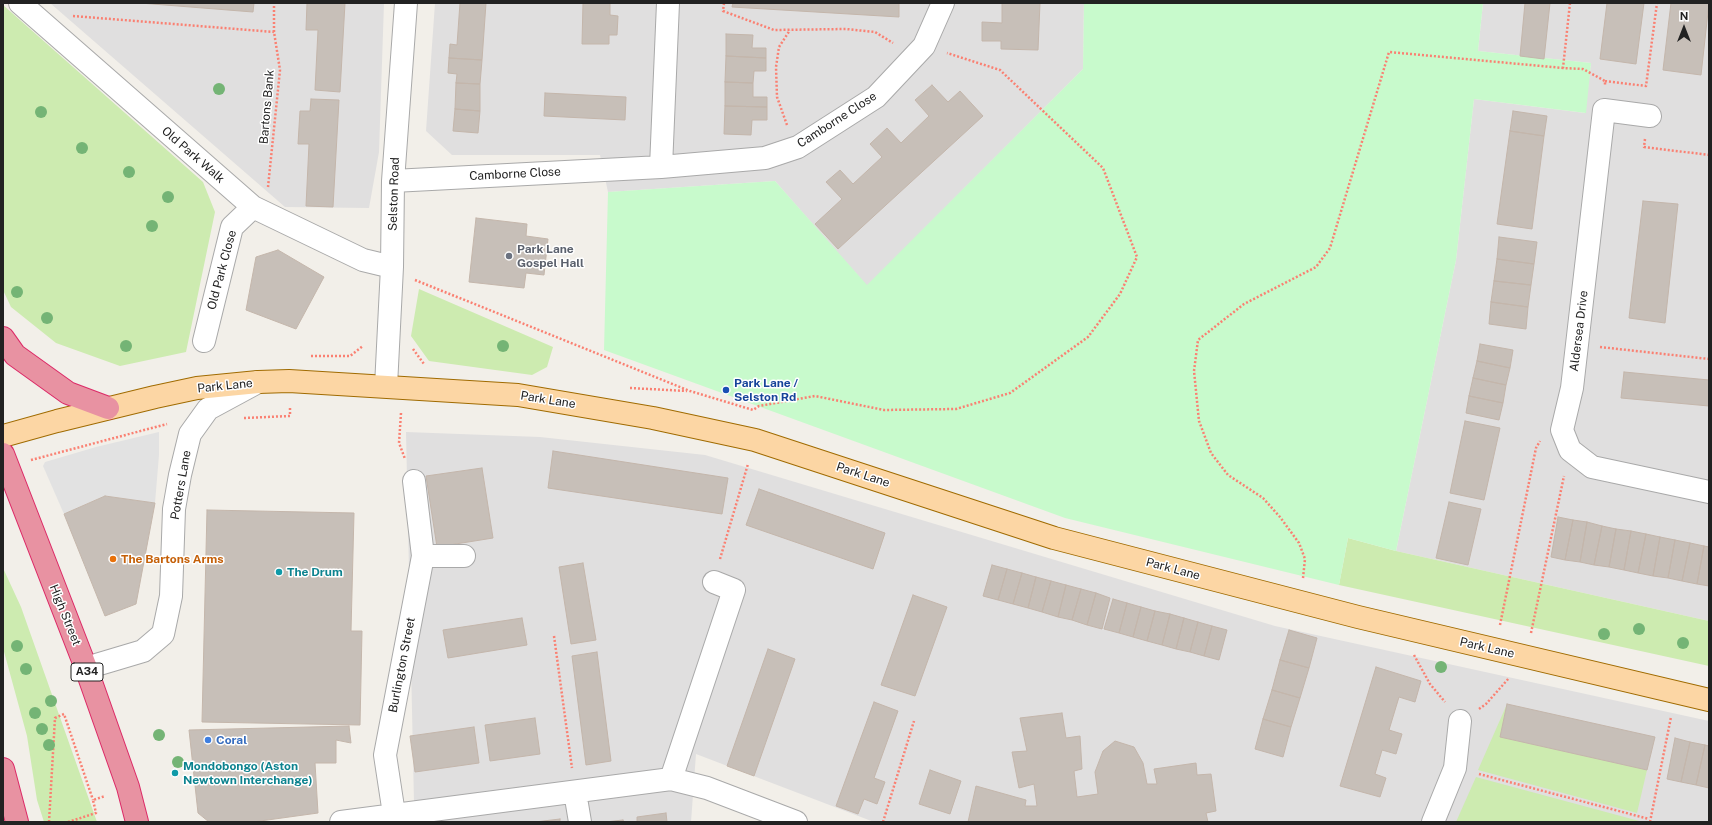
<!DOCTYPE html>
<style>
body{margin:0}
#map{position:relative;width:1712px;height:825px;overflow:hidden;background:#f2efe9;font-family:"Public Sans",sans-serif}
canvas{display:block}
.frame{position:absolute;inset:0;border:4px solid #222;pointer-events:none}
.north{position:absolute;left:1664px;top:8px;width:40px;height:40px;-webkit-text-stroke:3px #fff;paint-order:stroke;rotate:0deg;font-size:11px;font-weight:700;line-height:16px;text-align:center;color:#222}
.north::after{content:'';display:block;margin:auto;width:14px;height:18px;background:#222;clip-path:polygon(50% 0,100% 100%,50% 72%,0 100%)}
</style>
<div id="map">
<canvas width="1712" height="825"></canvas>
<div class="frame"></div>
<div class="north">N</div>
</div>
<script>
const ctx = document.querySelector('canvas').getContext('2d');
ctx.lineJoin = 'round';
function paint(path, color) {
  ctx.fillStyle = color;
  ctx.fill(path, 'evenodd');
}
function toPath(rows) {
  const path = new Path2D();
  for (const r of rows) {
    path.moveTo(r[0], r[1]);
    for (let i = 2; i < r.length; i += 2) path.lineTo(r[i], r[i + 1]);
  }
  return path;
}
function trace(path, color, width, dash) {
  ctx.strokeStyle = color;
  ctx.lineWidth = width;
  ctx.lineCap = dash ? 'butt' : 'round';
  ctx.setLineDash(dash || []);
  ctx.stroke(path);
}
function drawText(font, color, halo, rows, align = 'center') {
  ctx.font = font + ' "Public Sans",sans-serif';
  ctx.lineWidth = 3;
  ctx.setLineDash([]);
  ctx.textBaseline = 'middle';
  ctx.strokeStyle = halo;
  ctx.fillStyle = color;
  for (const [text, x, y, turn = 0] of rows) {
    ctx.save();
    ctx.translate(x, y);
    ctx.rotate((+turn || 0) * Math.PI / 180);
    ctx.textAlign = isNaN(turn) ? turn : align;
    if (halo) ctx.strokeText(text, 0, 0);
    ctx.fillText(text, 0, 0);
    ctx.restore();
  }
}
paint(toPath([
 [50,3,384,3,379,152,369,208,285,207],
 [435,3,1084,3,1083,69,867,286,775,181,608,192,600,155,452,155,426,131],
 [1483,3,1709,3,1709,621,1396,551,1456,260,1474,99,1585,113,1591,63,1478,51],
 [406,432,540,437,705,455,1275,626,1709,721,1709,822,874,822,696,754,691,822,418,822,414,803]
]), '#e0dfdf');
paint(toPath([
 [3,5,203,182,215,212,186,352,120,366,56,343,11,307,3,290],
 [419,289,553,347,547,367,532,375,429,361,411,336],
 [1348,538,1396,551,1709,621,1709,666,1339,585],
 [3,568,21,607,97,822,44,822,37,800,27,736,3,648],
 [1507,704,1500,737,1647,770,1637,813,1478,770],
 [1476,777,1643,822,1456,822]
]), '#cdebb0');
paint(toPath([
 [1084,3,1483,3,1478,51,1591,63,1586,113,1474,99,1456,260,1396,551,1348,538,1339,585,1065,518,604,350,608,192,775,181,867,285,1083,69]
]), '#c8facc');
paint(toPath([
 [159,432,159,455,155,503,105,496,64,514,43,466,45,462,96,447]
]), '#e2e2e2');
const building = toPath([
 [140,3,254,3,253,12,140,3],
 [307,3,345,3,340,92,315,90,318,30,306,30,307,3],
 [460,3,486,3,482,60,449,58,450,44,457,45,460,3],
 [583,3,610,3,610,15,618,16,617,35,609,35,609,44,582,44,583,3],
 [733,3,899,3,899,17,732,7,733,3],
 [1002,3,1040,3,1038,50,1001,49,1001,41,982,41,982,22,1002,23,1002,3],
 [1525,3,1550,3,1544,59,1520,56,1525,3],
 [1607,3,1644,3,1636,64,1600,59,1607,3],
 [1671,3,1709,3,1701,75,1663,70,1671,3],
 [726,34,753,35,752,48,766,48,766,58,726,56,726,34],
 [726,56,766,58,766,71,754,71,753,83,725,82,726,56],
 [449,58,482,60,480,84,456,83,457,74,448,73,449,58],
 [725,82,753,83,753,97,767,97,767,107,725,106,725,82],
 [456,83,480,84,480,111,455,109,456,83],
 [932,85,948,102,960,91,983,116,838,249,815,224,842,199,826,182,840,170,853,184,882,157,870,144,887,128,901,143,929,116,915,100,932,85],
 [545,93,626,97,625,120,544,116,545,93],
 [311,99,339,100,333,207,306,206,309,144,298,144,300,111,310,111,311,99],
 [725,106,767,107,767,120,752,120,751,135,724,134,725,106],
 [455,109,480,111,478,133,453,131,455,109],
 [1513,111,1547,116,1544,136,1510,131,1513,111],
 [1510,131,1544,136,1532,229,1497,224,1510,131],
 [1643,201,1678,204,1665,323,1629,318,1643,201],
 [476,218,527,224,526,236,548,239,544,275,526,273,524,288,469,282,476,218],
 [1499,237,1537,242,1534,264,1497,259,1499,237],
 [278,250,324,277,296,329,246,310,256,257,278,250],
 [1497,259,1534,264,1531,285,1494,281,1497,259],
 [1494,281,1531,285,1528,307,1491,302,1494,281],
 [1491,302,1528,307,1526,329,1489,324,1491,302],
 [1480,344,1513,350,1510,368,1477,361,1480,344],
 [1477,361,1510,368,1506,385,1473,378,1477,361],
 [1624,372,1709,380,1709,406,1621,398,1624,372],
 [1473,378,1506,385,1503,403,1469,396,1473,378],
 [1469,396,1503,403,1499,420,1466,413,1469,396],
 [1465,421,1500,428,1484,500,1450,493,1465,421],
 [553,451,728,478,722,514,548,488,553,451],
 [482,468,493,538,437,547,426,476,482,468],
 [759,489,885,533,873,569,746,525,759,489],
 [105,496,155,503,136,604,105,616,64,514,105,496],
 [1449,502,1481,509,1468,565,1436,558,1449,502],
 [207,510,354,513,351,631,362,631,360,725,202,722,207,510],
 [1558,517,1573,520,1565,560,1551,557,1558,517],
 [1573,520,1587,522,1580,562,1565,560,1573,520],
 [1587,522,1602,526,1594,565,1580,562,1587,522],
 [1602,526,1616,529,1609,567,1594,565,1602,526],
 [1616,529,1631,531,1624,570,1609,567,1616,529],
 [1631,531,1646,534,1638,573,1624,570,1631,531],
 [1646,534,1660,537,1653,576,1638,573,1646,534],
 [1660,537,1675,540,1668,578,1653,576,1660,537],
 [1675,540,1690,543,1682,581,1668,578,1675,540],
 [1690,543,1704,546,1697,584,1682,581,1690,543],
 [1704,546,1709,547,1709,586,1697,584,1704,546],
 [583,563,596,640,571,644,559,567,583,563],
 [992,565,1007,569,998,600,983,596,992,565],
 [1007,569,1022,573,1013,604,998,600,1007,569],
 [1022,573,1036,577,1028,608,1013,604,1022,573],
 [1036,577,1051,581,1042,612,1028,608,1036,577],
 [1051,581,1066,585,1058,617,1042,612,1051,581],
 [1066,585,1081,589,1072,620,1058,617,1066,585],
 [1081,589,1096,593,1087,625,1072,620,1081,589],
 [1096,593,1110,598,1102,629,1087,625,1096,593],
 [913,595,947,607,915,696,881,685,913,595],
 [1113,599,1127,603,1119,633,1104,629,1113,599],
 [1127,603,1141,607,1133,637,1119,633,1127,603],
 [1141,607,1155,611,1147,641,1133,637,1141,607],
 [1155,611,1170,614,1162,645,1147,641,1155,611],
 [1170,614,1184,618,1176,649,1162,645,1170,614],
 [522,618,527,645,448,658,443,630,522,618],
 [1184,618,1198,622,1190,652,1176,649,1184,618],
 [1198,622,1212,626,1204,656,1190,652,1198,622],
 [1212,626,1227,630,1219,660,1204,656,1212,626],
 [1289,630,1317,638,1309,668,1280,660,1289,630],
 [768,649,795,659,754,776,727,766,768,649],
 [597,652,611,761,586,765,572,656,597,652],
 [1280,660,1309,668,1300,698,1272,690,1280,660],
 [1376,667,1421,681,1415,702,1399,697,1389,730,1402,734,1396,754,1382,750,1375,774,1386,778,1380,797,1340,786,1376,667],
 [1272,690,1300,698,1291,727,1263,719,1272,690],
 [874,702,898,711,874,778,885,782,877,804,864,799,858,814,836,806,874,702],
 [1507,704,1655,737,1647,770,1500,737,1507,704],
 [1062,713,1066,738,1080,736,1082,769,1074,771,1077,797,1098,794,1095,772,1103,751,1115,741,1134,747,1143,763,1147,784,1157,784,1154,769,1196,763,1197,775,1211,774,1216,811,1206,813,1208,822,968,822,976,786,1026,800,1025,806,1037,806,1034,784,1019,788,1012,752,1027,751,1020,718,1062,713],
 [535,718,540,754,490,761,485,725,535,718],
 [1263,719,1291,727,1283,757,1255,749,1263,719],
 [349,726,351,743,336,740,336,763,315,763,318,813,253,822,209,822,198,813,189,730,349,726],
 [474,727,479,763,415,772,410,736,474,727],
 [1675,738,1690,742,1681,782,1667,779,1675,738],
 [1690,742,1705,745,1696,785,1681,782,1690,742],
 [1705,745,1709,746,1709,788,1696,785,1705,745],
 [930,770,961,781,950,814,919,804,930,770],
 [666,813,667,822,637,822,637,817,666,813],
 [560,819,560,822,535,822,560,819],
 [623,820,624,822,605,822,623,820]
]);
paint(building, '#c7bfb8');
trace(building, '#c4b6ab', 1);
const minor = toPath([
 [20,3,253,207,363,260,392,267],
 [1650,116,1604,110,1572,388,1562,430,1570,450,1592,467,1709,492],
 [661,167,668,3],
 [393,181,661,167,765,158,798,147,876,97,924,46,943,3],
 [204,341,232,227,253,207],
 [386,386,392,267,393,181,406,3],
 [414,481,423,556],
 [86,668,143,651,163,634,171,596,174,509,180,475,190,434,208,409,258,382],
 [671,779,734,590,714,582],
 [575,792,580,822],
 [394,814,385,755,423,556,464,556],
 [341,822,671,779,707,788,796,822],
 [1433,822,1455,768,1460,721]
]);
const major = toPath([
 [3,436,57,421,155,397,197,388,258,382,289,381,518,395,653,418,755,440,1054,538,1358,617,1709,700]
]);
const highway = toPath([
 [3,338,15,355,68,393,108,408],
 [3,454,86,668,128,787,137,822],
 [3,769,17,822]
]);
trace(minor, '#a9a9a9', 24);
trace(major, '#a06b00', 24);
trace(highway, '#dc2a67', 24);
trace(toPath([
 [724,3,723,11,774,30,846,29,875,32,893,43],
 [1570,3,1563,68,1583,69,1605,81,1605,86],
 [73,16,274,32],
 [1605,81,1646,86,1657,3],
 [787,125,777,97,776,67,779,47,790,30],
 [1645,139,1644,147,1709,155],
 [268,187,280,70,274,32,274,3],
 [415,280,690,391,753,410,759,406,815,396,884,410,956,409,1010,393,1088,337,1120,294,1137,257,1103,168,1000,70,947,53],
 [1600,347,1709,359],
 [413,349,424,364],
 [311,356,350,356,363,346],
 [630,388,687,391],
 [401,413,399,443,405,459],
 [244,418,290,416,290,406],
 [31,460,167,424],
 [720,559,748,464],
 [1303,578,1305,559,1299,543,1280,517,1263,498,1228,475,1211,453,1199,421,1194,371,1198,340,1244,304,1316,267,1330,248,1389,52,1563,68],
 [1500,625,1536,448,1540,441],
 [1531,633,1564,476],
 [554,636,572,768],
 [1414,655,1430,684,1445,702],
 [1479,709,1486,704,1509,678],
 [1479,774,1649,819],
 [49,822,55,718,64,714,93,800],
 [68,822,96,813,93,800,105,796],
 [883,822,914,721],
 [1650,822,1671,717]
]), '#fa8072', 2.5, [2, 2]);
trace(minor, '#fff', 22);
trace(major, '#fcd6a4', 22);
trace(highway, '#e892a2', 22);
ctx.fillStyle = '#74b475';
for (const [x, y] of [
 [219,89],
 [41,112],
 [82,148],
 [129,172],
 [168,197],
 [152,226],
 [17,292],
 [47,318],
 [126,346],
 [503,346],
 [1639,629],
 [1604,634],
 [1683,643],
 [17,646],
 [1441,667],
 [26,669],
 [51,701],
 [35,713],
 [42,729],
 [159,735],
 [49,745],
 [178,762]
]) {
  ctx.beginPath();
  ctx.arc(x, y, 6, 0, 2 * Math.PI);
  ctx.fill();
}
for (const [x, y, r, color] of [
 [509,256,4,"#6b7280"],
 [726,390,4,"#1a4fb4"],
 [113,559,4,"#e8710a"],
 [279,572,4,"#0f9aa8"],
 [208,740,4,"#3f7fe0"],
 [175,773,4,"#0f9aa8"]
]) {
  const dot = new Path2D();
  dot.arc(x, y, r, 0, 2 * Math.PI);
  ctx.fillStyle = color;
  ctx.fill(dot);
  trace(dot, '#fff', 1.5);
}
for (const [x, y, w] of [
 [87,672,32]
]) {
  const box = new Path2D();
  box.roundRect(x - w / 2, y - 9, w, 18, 3);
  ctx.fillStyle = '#fff';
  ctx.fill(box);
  trace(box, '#222', 1);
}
drawText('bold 11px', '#222', null, [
 ["A34",87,672]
]);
drawText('12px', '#222', '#fff', [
 ["Bartons Bank",267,107,-85],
 ["Camborne Close",837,120,-33],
 ["Old Park Walk",193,155,41],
 ["Camborne Close",515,174,-3],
 ["Selston Road",394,194,-88],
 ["Old Park Close",222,270,-75],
 ["Aldersea Drive",1579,331,-83],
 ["Park Lane",225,386,-6],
 ["Park Lane",548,400,9],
 ["Park Lane",863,475,18],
 ["Potters Lane",181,485,-80],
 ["Park Lane",1173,569,15],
 ["High Street",65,615,68],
 ["Park Lane",1487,648,13],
 ["Burlington Street",402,665,-79]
]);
drawText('bold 12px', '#5b616d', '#fff', [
 ["Park Lane",517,249],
 ["Gospel Hall",517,263]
], 'left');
drawText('bold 12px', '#164399', '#fff', [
 ["Park Lane /",734,383],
 ["Selston Rd",734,397]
], 'left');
drawText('bold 12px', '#c56008', '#fff', [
 ["The Bartons Arms",121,559]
], 'left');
drawText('bold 12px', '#0d838f', '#fff', [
 ["The Drum",287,572],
 ["Mondobongo (Aston",183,766],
 ["Newtown Interchange)",183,780]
], 'left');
drawText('bold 12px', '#366cbe', '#fff', [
 ["Coral",216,740]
], 'left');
</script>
